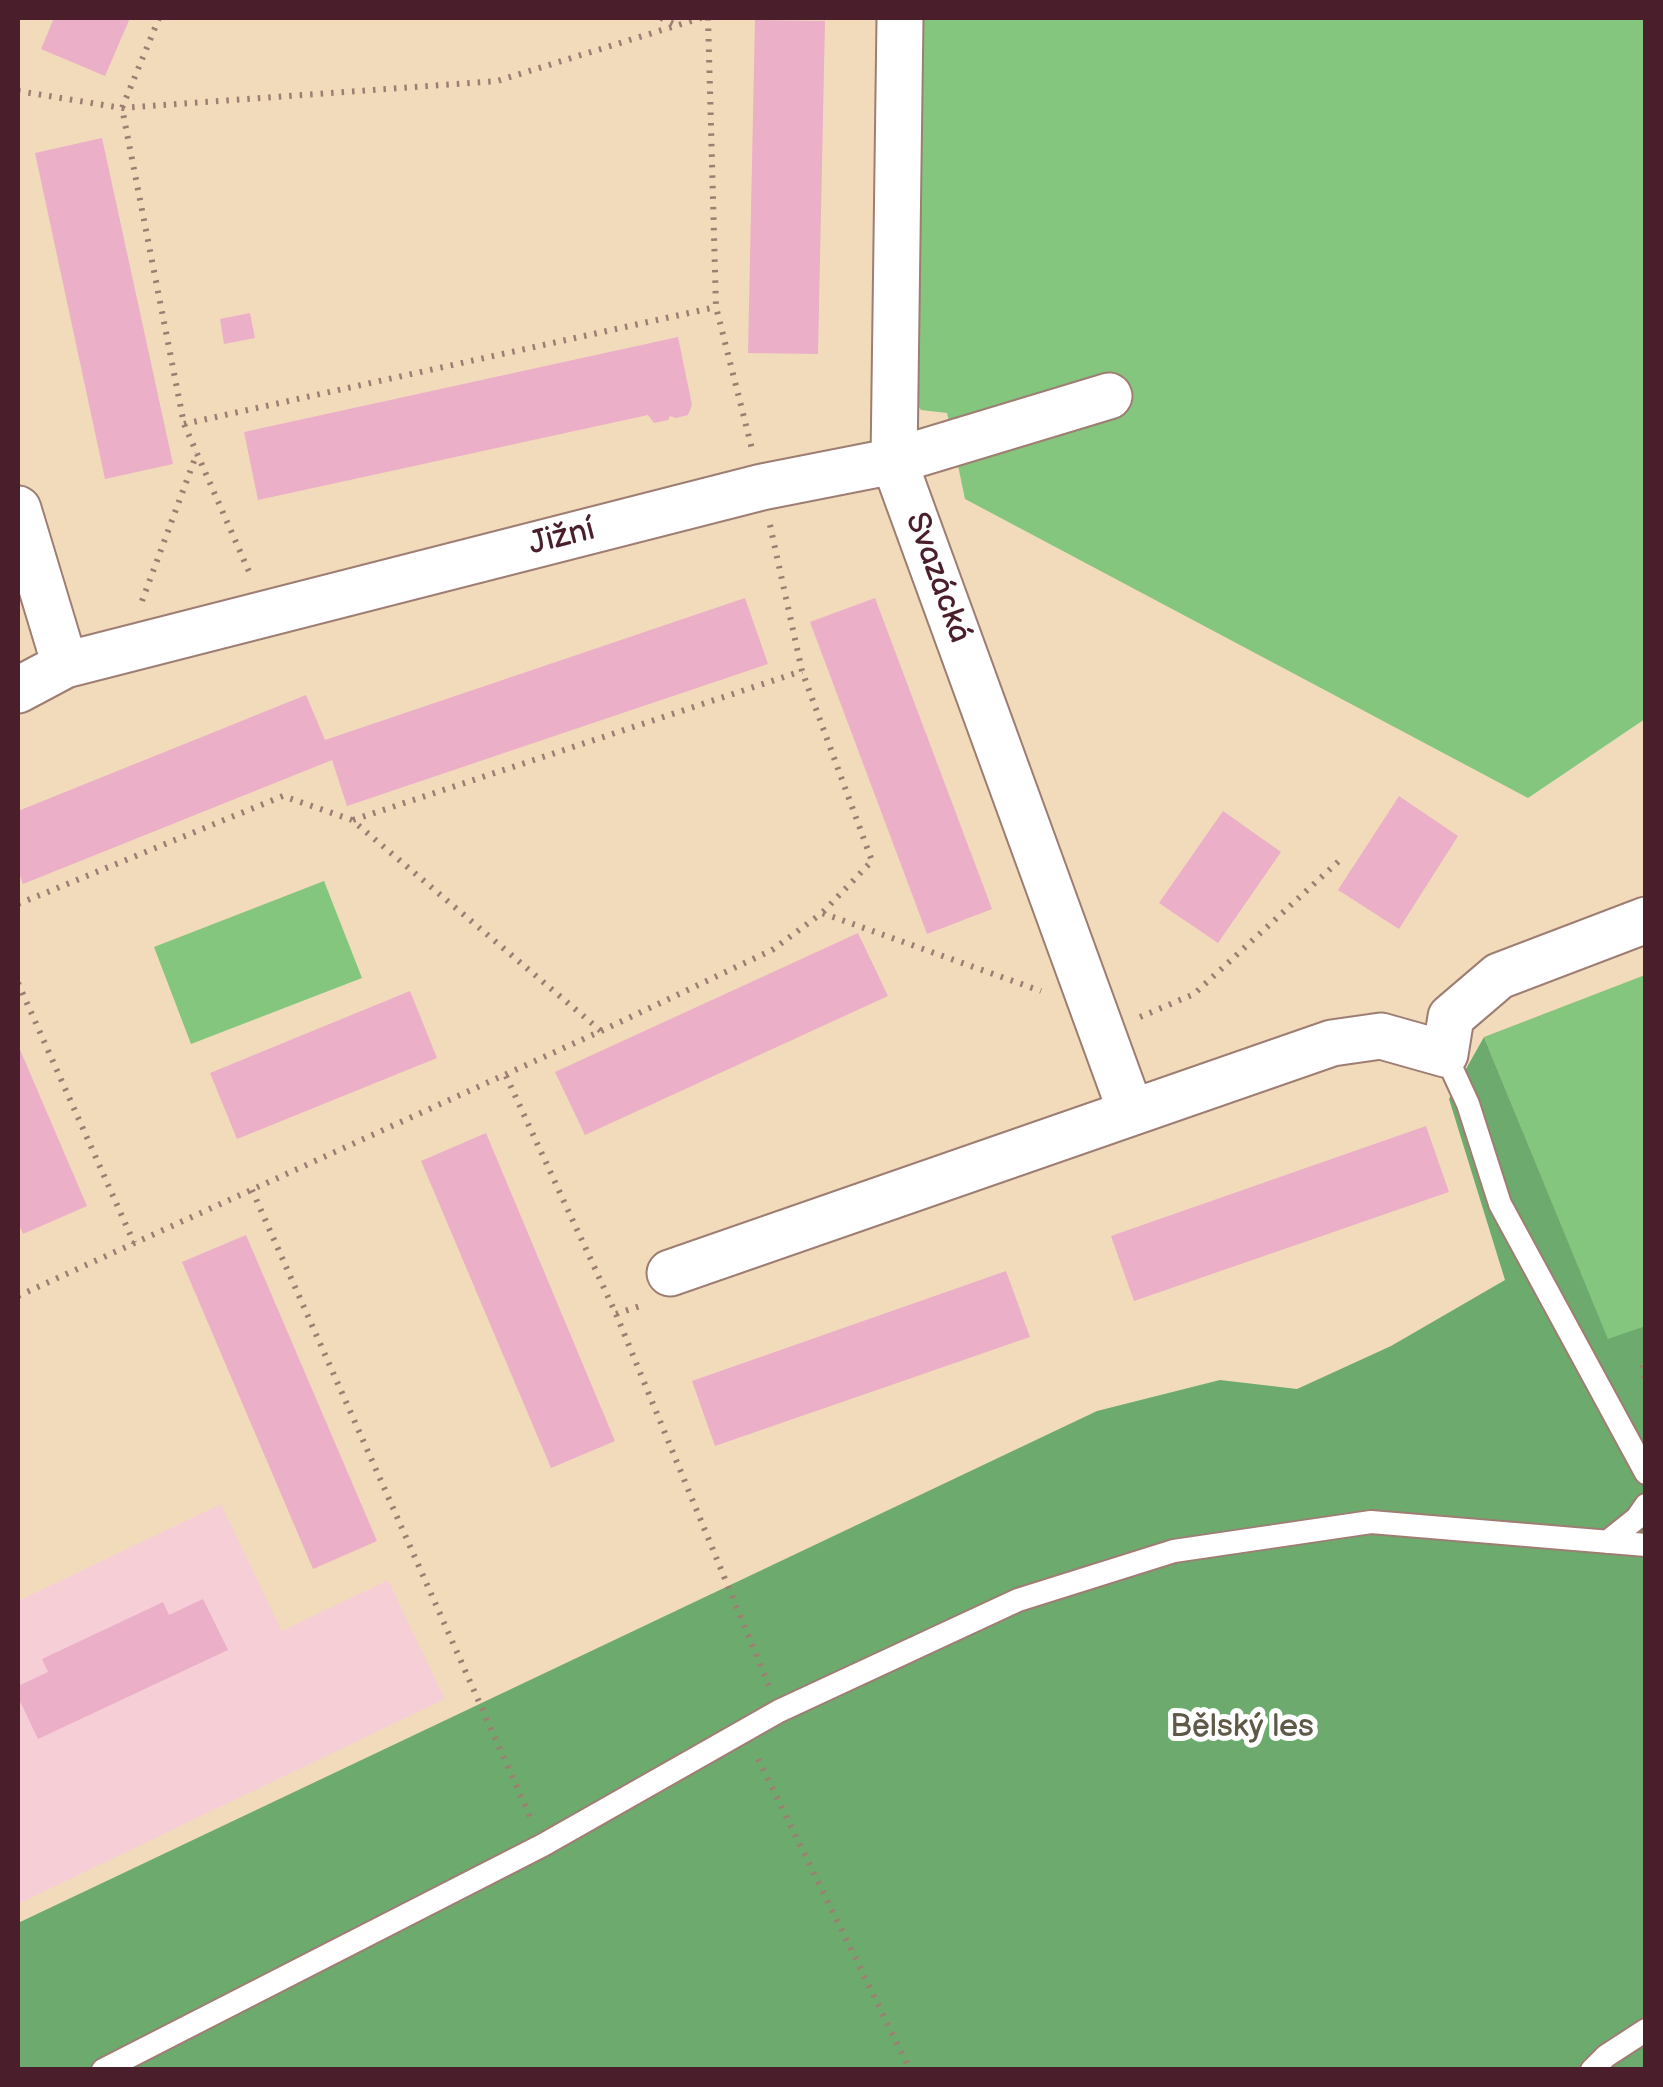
<!DOCTYPE html>
<meta charset="utf-8">
<style>
body{margin:0}
#map{position:relative;width:1663px;height:2087px;overflow:hidden;background:#f2dbbb;font-family:"Balsamiq Sans",sans-serif}
canvas{display:block}
.frame{position:absolute;inset:0;border:20px solid #4a1f2b;pointer-events:none}
</style>
<div id="map">
<canvas width="1663" height="2087"></canvas>
<div class="frame"></div>
</div>
<script>
const ctx = document.querySelector('canvas').getContext('2d');
ctx.lineJoin = 'round';
function paint(path, color) {
  ctx.fillStyle = color;
  ctx.fill(path, 'evenodd');
}
function toPath(rows) {
  const path = new Path2D();
  for (const r of rows) {
    path.moveTo(r[0], r[1]);
    for (let i = 2; i < r.length; i += 2) path.lineTo(r[i], r[i + 1]);
  }
  return path;
}
function trace(path, color, width, dash) {
  ctx.strokeStyle = color;
  ctx.lineWidth = width;
  ctx.lineCap = dash ? 'butt' : 'round';
  ctx.setLineDash(dash || []);
  ctx.stroke(path);
}
function drawText(font, color, halo, rows, align = 'center') {
  ctx.font = font + ' "Balsamiq Sans",sans-serif';
  ctx.lineWidth = 10;
  ctx.setLineDash([]);
  ctx.textBaseline = 'middle';
  ctx.strokeStyle = halo;
  ctx.fillStyle = color;
  for (const [text, x, y, turn = 0] of rows) {
    ctx.save();
    ctx.translate(x, y);
    ctx.rotate((+turn || 0) * Math.PI / 180);
    ctx.textAlign = isNaN(turn) ? turn : align;
    if (halo) ctx.strokeText(text, 0, 0);
    ctx.fillText(text, 0, 0);
    ctx.restore();
  }
}
paint(toPath([
 [221,1504,282,1631,388,1580,445,1699,18,1904,18,1601]
]), '#f6cfd6');
paint(toPath([
 [916,18,1645,18,1645,719,1528,798,965,499,947,413,921,410,913,399],
 [324,881,362,978,191,1044,154,947],
 [1645,975,1645,1326,1608,1340,1484,1037]
]), '#85c67e');
paint(toPath([
 [1484,1037,1608,1339,1645,1326,1645,2069,18,2070,18,1923,1097,1411,1220,1380,1297,1389,1391,1346,1505,1280,1449,1099]
]), '#6cab6d');
paint(toPath([
 [54,18,130,18,105,76,41,49],
 [755,20,825,21,818,354,748,353],
 [102,138,173,464,105,479,35,153],
 [250,313,255,338,224,344,220,319],
 [678,337,692,405,688,415,676,418,670,416,668,420,654,423,648,415,258,500,244,432],
 [745,598,768,664,347,806,332,760,23,884,18,871,18,811,306,695,325,740],
 [875,598,992,909,927,934,810,622],
 [1399,796,1458,836,1399,929,1338,890],
 [1223,811,1281,852,1218,943,1159,903],
 [858,933,888,996,585,1135,555,1072],
 [410,991,437,1058,237,1139,210,1073],
 [18,1045,87,1206,23,1234,18,1222],
 [1426,1126,1449,1192,1134,1301,1111,1236],
 [486,1133,615,1441,551,1468,421,1161],
 [246,1235,377,1541,313,1569,182,1262],
 [1006,1271,1030,1337,715,1446,692,1381],
 [203,1599,228,1650,38,1739,18,1697,18,1686,48,1672,42,1659,163,1602,169,1615]
]), '#ebafc8');
const service = toPath([
 [1445,1054,1468,1104,1500,1204,1646,1473],
 [1607,1542,1637,1518,1646,1505],
 [103,2070,543,1845,779,1711,1018,1600,1174,1551,1371,1522,1646,1545],
 [1592,2070,1606,2056,1646,2030]
]);
const minor = toPath([
 [900,18,894,461,1131,1112],
 [18,509,65,665],
 [18,690,65,665,762,487,894,461,1109,396],
 [670,1273,1332,1043,1381,1036,1445,1054,1451,1017,1499,976,1646,920]
]);
trace(service, '#9e7d73', 26);
trace(minor, '#9e7d73', 49);
trace(toPath([
 [159,18,122,108,184,424,250,574],
 [661,18,676,25],
 [708,18,716,307,752,449],
 [18,91,122,108,497,81,701,18],
 [184,424,716,307],
 [770,525,802,671,872,861,822,913],
 [142,601,197,453],
 [353,820,802,671],
 [18,904,283,796,352,820,601,1031],
 [18,983,134,1243],
 [1140,1017,1194,994,1340,860],
 [506,1076,616,1314,769,1686],
 [252,1190,531,1819],
 [18,1296,601,1031,772,950,822,913,1041,991],
 [616,1314,643,1305],
 [1646,1357,1642,1359,1646,1388],
 [758,1759,910,2070]
]), '#9e7d73', 6, [2.5, 8]);
trace(service, '#fff', 22);
trace(minor, '#fff', 45);
drawText('32px', '#4a1f2b', '#fff', [
 ["Jižní",562,538,-14],
 ["Svazácká",937,578,70]
]);
drawText('32px', '#5f5948', '#fff', [
 ["Bělský les",1242,1728]
]);
</script>
